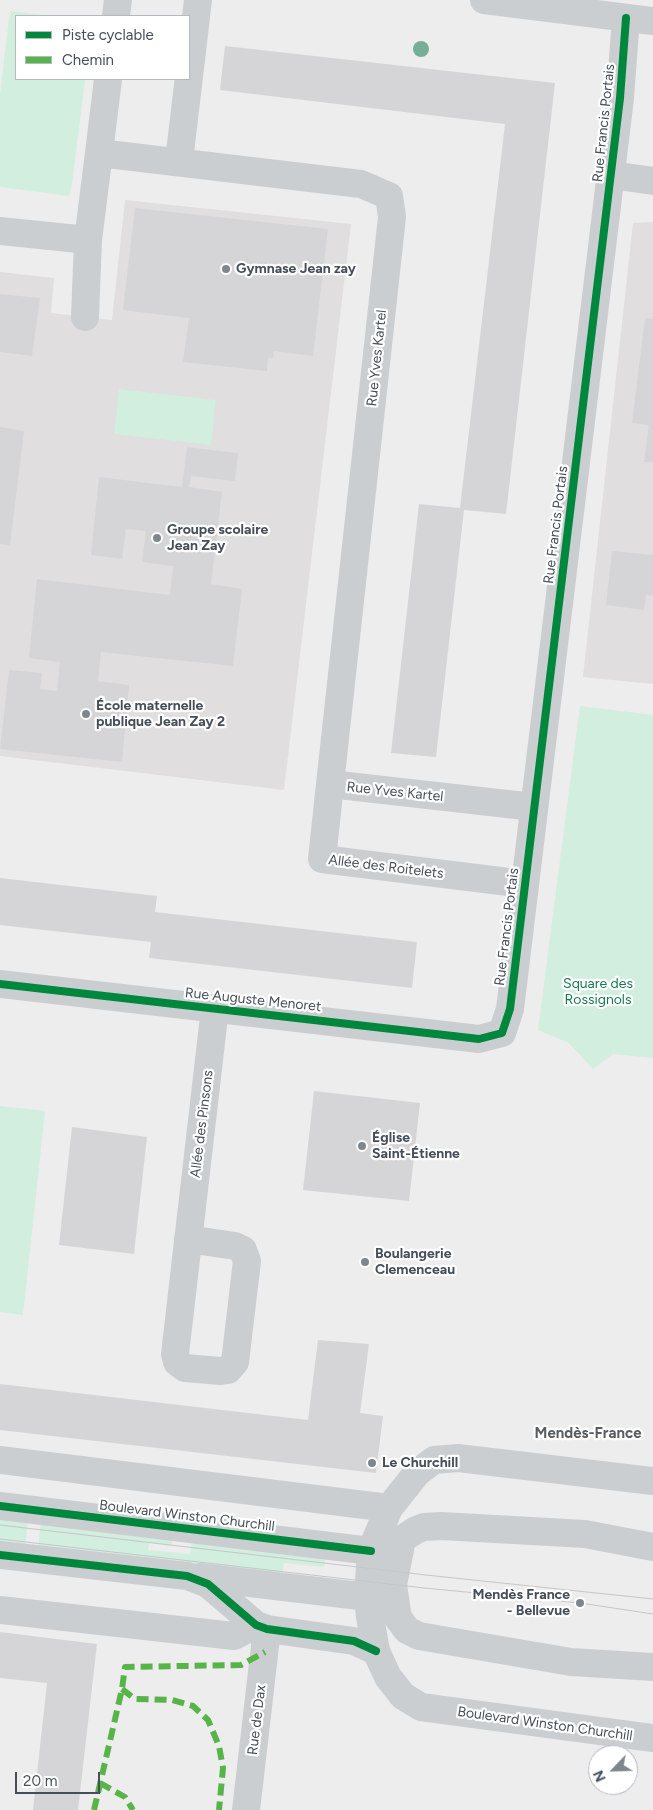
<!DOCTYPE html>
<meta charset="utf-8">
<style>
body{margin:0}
#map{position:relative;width:653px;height:1810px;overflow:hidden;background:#eeeded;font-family:Figtree,sans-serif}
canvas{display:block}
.legend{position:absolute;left:15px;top:15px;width:175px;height:65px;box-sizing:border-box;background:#fff;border:1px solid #b5b8bd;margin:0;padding:6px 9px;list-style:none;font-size:15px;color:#454e59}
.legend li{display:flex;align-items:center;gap:10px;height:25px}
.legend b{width:25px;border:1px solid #b5b8bd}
.north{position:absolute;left:588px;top:1745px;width:50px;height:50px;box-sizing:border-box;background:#fff;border:1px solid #b5b8bd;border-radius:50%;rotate:246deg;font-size:14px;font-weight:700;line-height:20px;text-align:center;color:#454e59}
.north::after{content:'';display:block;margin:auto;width:18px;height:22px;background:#80868d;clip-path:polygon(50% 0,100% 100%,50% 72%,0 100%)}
.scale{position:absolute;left:15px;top:1772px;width:85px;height:22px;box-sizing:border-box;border:2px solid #454e59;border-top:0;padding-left:6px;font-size:15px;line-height:18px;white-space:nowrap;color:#454e59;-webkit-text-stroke:4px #fff;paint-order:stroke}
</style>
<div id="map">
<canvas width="653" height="1810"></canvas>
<ul class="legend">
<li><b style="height:6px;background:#00873e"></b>Piste cyclable</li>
<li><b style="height:6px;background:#57b448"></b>Chemin</li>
</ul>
<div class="north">N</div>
<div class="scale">20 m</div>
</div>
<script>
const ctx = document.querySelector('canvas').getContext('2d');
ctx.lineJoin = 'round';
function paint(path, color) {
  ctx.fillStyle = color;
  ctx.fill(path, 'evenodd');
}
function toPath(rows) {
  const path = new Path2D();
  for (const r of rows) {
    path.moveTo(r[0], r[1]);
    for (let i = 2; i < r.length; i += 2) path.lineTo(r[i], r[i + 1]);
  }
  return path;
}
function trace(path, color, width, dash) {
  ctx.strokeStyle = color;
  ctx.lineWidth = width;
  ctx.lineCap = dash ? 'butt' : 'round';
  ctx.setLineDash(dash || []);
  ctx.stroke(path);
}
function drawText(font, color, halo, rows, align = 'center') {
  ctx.font = font + ' Figtree,sans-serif';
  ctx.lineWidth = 4.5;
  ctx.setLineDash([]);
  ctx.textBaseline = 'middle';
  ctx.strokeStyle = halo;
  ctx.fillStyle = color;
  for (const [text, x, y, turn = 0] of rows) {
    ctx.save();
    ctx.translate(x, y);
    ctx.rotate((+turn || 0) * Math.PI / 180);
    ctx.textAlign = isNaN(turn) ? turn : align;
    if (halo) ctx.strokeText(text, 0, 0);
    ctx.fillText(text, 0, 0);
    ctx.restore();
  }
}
paint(toPath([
 [125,200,351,224,284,790,0,756,0,272,54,278,51,313,112,320],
 [653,222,653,684,583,677,633,223]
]), '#e0dedf');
paint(toPath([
 [10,11,51,16,16,16,16,79,85,79,72,184,69,196,0,187,0,94],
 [119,389,216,400,211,445,114,434],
 [580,706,653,715,653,1058,613,1054,593,1069,569,1043,538,1030],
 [0,1106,45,1111,23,1315,0,1312],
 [0,1517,28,1520,25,1549,0,1546],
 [41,1520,172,1540,172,1546,149,1543,148,1550,190,1554,192,1539,326,1554,324,1567,284,1563,282,1577,38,1550]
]), '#d1eede');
paint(toPath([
 [225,46,555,83,506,514,464,510,436,757,391,753,419,504,460,508,505,124,220,90],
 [135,208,328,229,313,356,274,351,273,358,268,358,267,371,183,362,189,318,123,310],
 [0,294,40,298,32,356,0,352],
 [645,318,653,319,653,462,644,462,649,425,632,423],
 [0,427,24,431,10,545,0,544],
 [187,447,238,453,235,481,191,476,189,487,222,492,211,584,242,589,233,666,101,652,98,681,129,685,122,762,0,749,9,670,42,673,40,689,57,691,60,662,29,658,37,579,170,595,173,566,142,562,146,531,126,529,122,559,91,555,99,477,182,487],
 [612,551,653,555,653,596,646,595,644,610,606,605],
 [0,878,157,896,155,912,417,942,412,988,149,958,151,942,0,925],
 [314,1091,420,1103,409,1201,303,1190],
 [72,1127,147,1137,134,1254,59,1245],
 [318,1340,369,1344,360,1413,383,1416,376,1473,0,1430,0,1384,308,1420],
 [0,1632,97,1644,78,1810,33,1810,47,1683,0,1678]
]), '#d5d5d7');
trace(toPath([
 [484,0,653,21],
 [116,16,118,0],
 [99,153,108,79],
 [179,161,198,0],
 [611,175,653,181],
 [0,231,88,240,99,153,361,184,389,196,392,217,330,784,534,807],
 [85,317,88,240],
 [330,784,322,859,525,884],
 [0,984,479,1039,502,1033,510,1009,620,98,626,18],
 [188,1239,235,1246,243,1250,247,1261,235,1362,228,1370,221,1371,185,1368,177,1362,175,1354,215,1008],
 [0,1460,389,1508],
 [653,1481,458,1458,434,1460,417,1473,389,1508,371,1551,368,1597,370,1617,376,1651,388,1677,403,1696,421,1707,653,1738],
 [0,1506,371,1551,386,1560],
 [653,1547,585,1534,441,1526,424,1527,416,1530,402,1539,393,1585,398,1618,407,1630,419,1636,571,1662,653,1667],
 [0,1555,187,1576,208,1584,256,1625,267,1629,354,1641,376,1651],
 [199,1577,368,1597,382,1594,386,1591],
 [0,1610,234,1636,256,1625],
 [246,1810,267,1629]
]), '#cbced1', 28);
trace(toPath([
 [0,1525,426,1575,653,1599],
 [0,1539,424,1588,580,1603,653,1614]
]), '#c4c6c8', 1);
trace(toPath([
 [122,1689,135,1699,172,1700,193,1706,208,1720,219,1746,223,1768,219,1810],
 [100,1783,125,1797,133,1810],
 [94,1810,122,1689,125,1667,241,1665,265,1652]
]), '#57b448', 6, [12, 6]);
trace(toPath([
 [0,984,479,1039,502,1033,510,1009,620,98,626,18],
 [0,1506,371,1551],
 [0,1555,187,1576,208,1584,256,1625,267,1629,354,1641,376,1651]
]), '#00873e', 8);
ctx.fillStyle = '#77ae97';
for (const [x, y] of [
 [421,49]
]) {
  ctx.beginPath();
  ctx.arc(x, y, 8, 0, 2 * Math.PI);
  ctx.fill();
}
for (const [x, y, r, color] of [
 [226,269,5,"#80868d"],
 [157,538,5,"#80868d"],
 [86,714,5,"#80868d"],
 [362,1146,5,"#80868d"],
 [365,1262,5,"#80868d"],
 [372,1463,5,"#80868d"],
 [580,1603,5,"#80868d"]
]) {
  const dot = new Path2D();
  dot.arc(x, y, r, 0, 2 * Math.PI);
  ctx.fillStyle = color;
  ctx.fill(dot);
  trace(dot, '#fff', 2);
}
drawText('14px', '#454e59', '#fff', [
 ["Rue Francis Portais",604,123,-84],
 ["Rue Yves Kartel",377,358,-84],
 ["Rue Francis Portais",556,525,-83],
 ["Rue Yves Kartel",395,792,6],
 ["Allée des Roitelets",386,867,7],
 ["Rue Francis Portais",507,927,-83],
 ["Rue Auguste Menoret",253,1000,6],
 ["Allée des Pinsons",202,1124,-83],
 ["Boulevard Winston Churchill",187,1516,7],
 ["Rue de Dax",257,1720,-83],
 ["Boulevard Winston Churchill",545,1724,8]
]);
drawText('bold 14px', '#454e59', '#fff', [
 ["Gymnase Jean zay",236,269],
 ["Groupe scolaire",167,530],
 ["Jean Zay",167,546],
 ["École maternelle",96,706],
 ["publique Jean Zay 2",96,722],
 ["Église",372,1138],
 ["Saint-Étienne",372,1154],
 ["Boulangerie",375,1254],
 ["Clemenceau",375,1270],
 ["Le Churchill",382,1463],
 ["Mendès France",570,1595,"right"],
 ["- Bellevue",570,1611,"right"]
], 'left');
drawText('14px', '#167a51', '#fff', [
 ["Square des",598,984],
 ["Rossignols",598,1000]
]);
drawText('bold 15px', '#595c61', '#fff', [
 ["Mendès-France",588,1434]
]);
</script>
